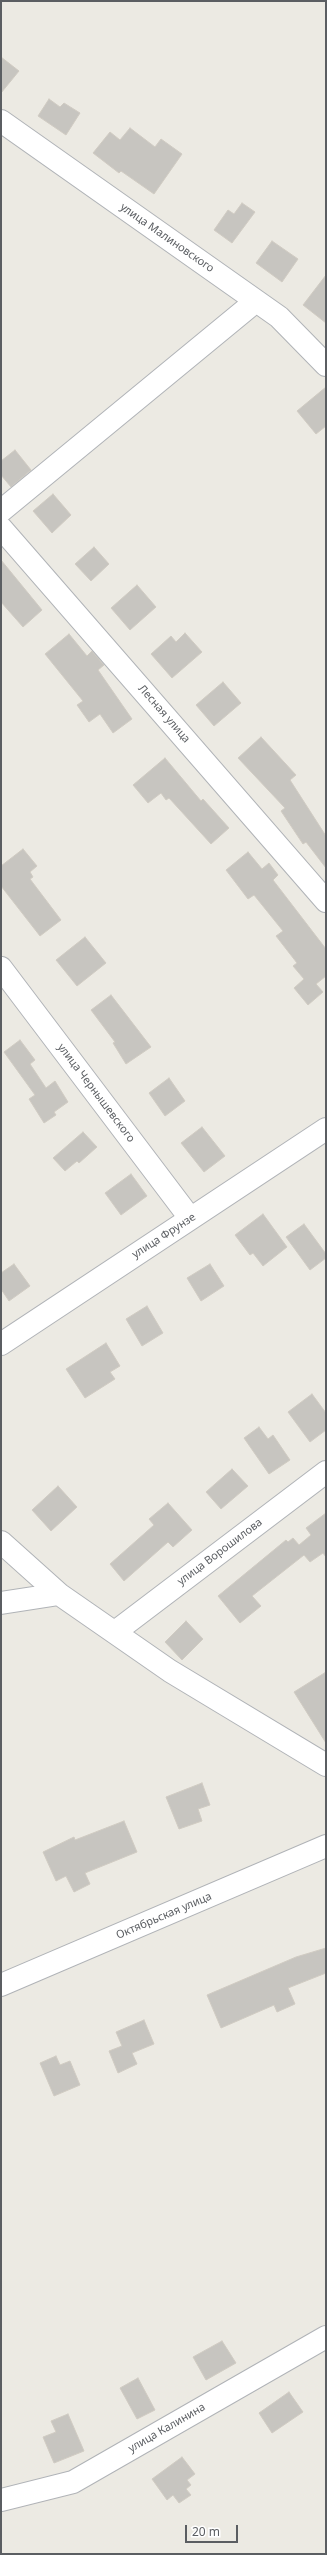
<!DOCTYPE html>
<meta charset="utf-8">
<style>
body{margin:0}
#map{position:relative;width:327px;height:2555px;overflow:hidden;background:#eceae3;font-family:"Noto Sans",sans-serif}
canvas{display:block}
.frame{position:absolute;inset:0;border:2px solid #5b5e62;pointer-events:none}
.scale{position:absolute;left:185px;top:2525px;width:53px;height:18px;box-sizing:border-box;border:2px solid #5b5e62;border-top:0;padding-left:5px;font-size:12px;line-height:14px;white-space:nowrap;color:#5b5e62;-webkit-text-stroke:3px #fff;paint-order:stroke}
</style>
<div id="map">
<canvas width="327" height="2555"></canvas>
<div class="frame"></div>
<div class="scale">20 m</div>
</div>
<script>
const ctx = document.querySelector('canvas').getContext('2d');
ctx.lineJoin = 'round';
function paint(path, color) {
  ctx.fillStyle = color;
  ctx.fill(path, 'evenodd');
}
function toPath(rows) {
  const path = new Path2D();
  for (const r of rows) {
    path.moveTo(r[0], r[1]);
    for (let i = 2; i < r.length; i += 2) path.lineTo(r[i], r[i + 1]);
  }
  return path;
}
function trace(path, color, width, dash) {
  ctx.strokeStyle = color;
  ctx.lineWidth = width;
  ctx.lineCap = dash ? 'butt' : 'round';
  ctx.setLineDash(dash || []);
  ctx.stroke(path);
}
function drawText(font, color, halo, rows, align = 'center') {
  ctx.font = font + ' "Noto Sans",sans-serif';
  ctx.lineWidth = 3;
  ctx.setLineDash([]);
  ctx.textBaseline = 'middle';
  ctx.strokeStyle = halo;
  ctx.fillStyle = color;
  for (const [text, x, y, turn = 0] of rows) {
    ctx.save();
    ctx.translate(x, y);
    ctx.rotate((+turn || 0) * Math.PI / 180);
    ctx.textAlign = isNaN(turn) ? turn : align;
    if (halo) ctx.strokeText(text, 0, 0);
    ctx.fillText(text, 0, 0);
    ctx.restore();
  }
}
const building = toPath([
 [1,57,19,71,1,93,1,57],
 [49,99,60,107,64,103,80,113,66,135,38,116,49,99],
 [130,128,155,147,161,139,182,154,154,194,121,171,119,173,93,153,110,132,120,140,130,128],
 [242,203,255,212,232,243,214,230,228,210,234,214,242,203],
 [272,241,298,259,282,282,256,263,272,241],
 [326,275,326,323,303,305,326,275],
 [326,387,326,426,316,434,297,411,326,387],
 [15,450,31,470,11,487,1,475,1,461,15,450],
 [53,494,71,515,52,533,33,511,53,494],
 [94,547,109,564,91,581,75,564,94,547],
 [1,560,42,610,23,627,1,602,1,560],
 [137,585,156,607,130,630,111,608,137,585],
 [185,633,202,652,172,678,151,654,171,636,176,642,185,633],
 [69,634,87,656,92,651,104,665,98,670,132,719,113,733,100,714,89,722,77,705,83,701,45,654,69,634],
 [223,682,241,703,214,726,196,705,223,682],
 [261,737,296,775,290,780,326,836,326,868,306,842,303,844,281,811,285,808,238,758,261,737],
 [165,758,201,801,203,799,229,828,211,844,169,798,166,800,161,793,148,803,133,785,165,758],
 [23,849,37,866,30,872,33,877,30,879,61,920,40,936,1,886,1,866,23,849],
 [248,852,262,869,269,863,278,875,273,880,326,949,326,976,316,984,323,992,308,1005,294,988,304,979,293,966,297,963,276,936,283,931,254,895,248,899,226,870,248,852],
 [85,937,106,963,77,986,56,960,85,937],
 [111,995,151,1047,126,1064,113,1043,115,1042,91,1010,111,995],
 [20,1040,35,1060,30,1064,46,1088,55,1081,68,1102,54,1112,56,1115,44,1123,29,1099,35,1095,4,1052,20,1040],
 [169,1078,185,1101,165,1116,149,1093,169,1078],
 [202,1127,225,1156,204,1172,181,1143,202,1127],
 [83,1132,97,1147,79,1163,77,1161,65,1171,53,1158,83,1132],
 [131,1174,147,1196,121,1215,105,1193,131,1174],
 [263,1214,287,1247,263,1266,253,1253,250,1255,235,1235,263,1214],
 [304,1224,326,1254,326,1258,310,1270,286,1237,304,1224],
 [14,1264,30,1286,9,1301,1,1289,1,1273,14,1264],
 [210,1264,224,1286,201,1301,187,1278,210,1264],
 [147,1306,163,1333,142,1346,126,1319,147,1306],
 [106,1343,120,1366,110,1372,115,1379,85,1398,66,1369,106,1343],
 [312,1394,326,1413,326,1430,310,1442,288,1412,312,1394],
 [259,1427,268,1439,273,1435,290,1460,269,1474,244,1438,259,1427],
 [232,1469,248,1486,221,1509,206,1492,232,1469],
 [58,1486,77,1507,51,1531,32,1510,58,1486],
 [168,1503,192,1530,173,1547,168,1542,124,1581,110,1564,154,1525,149,1519,168,1503],
 [326,1513,326,1557,323,1553,310,1562,304,1555,252,1596,261,1606,240,1623,218,1596,286,1540,288,1542,293,1538,299,1545,311,1535,306,1528,326,1513],
 [186,1621,203,1639,182,1660,165,1642,186,1621],
 [326,1672,326,1743,294,1692,326,1672],
 [202,1783,210,1805,198,1809,202,1821,179,1829,166,1797,202,1783],
 [124,1821,137,1852,85,1873,90,1884,74,1892,66,1876,56,1881,43,1852,74,1837,75,1840,124,1821],
 [326,1948,326,1973,288,1988,295,2004,277,2012,274,2005,221,2028,207,1995,296,1957,326,1948],
 [144,2020,154,2044,132,2053,137,2064,118,2073,109,2051,122,2046,116,2032,144,2020],
 [56,2056,60,2065,70,2061,80,2085,54,2096,40,2063,56,2056],
 [222,2341,236,2363,206,2380,193,2357,222,2341],
 [138,2378,155,2410,137,2419,120,2388,138,2378],
 [289,2392,303,2412,272,2433,259,2413,289,2392],
 [68,2414,84,2451,54,2463,43,2437,56,2432,51,2421,68,2414],
 [182,2457,195,2474,187,2480,191,2485,186,2489,191,2495,179,2503,173,2495,167,2500,152,2479,182,2457]
]);
paint(building, '#c7c5c0');
trace(building, '#d0cbc2', 1);
const minor = toPath([
 [1,121,279,317,326,365],
 [1,511,256,301],
 [1,528,326,901],
 [1,968,190,1218],
 [1,1344,326,1129],
 [1,1542,59,1594,170,1671,326,1765],
 [1,1603,59,1594],
 [115,1632,326,1472],
 [1,1985,326,1846],
 [1,2500,73,2482,326,2337]
]);
trace(minor, '#b0b3b7', 24);
trace(minor, '#fff', 22);
drawText('11px', '#5b5e62', '#fff', [
 ["улица Малиновского",167,238,35],
 ["Лесная улица",164,714,49],
 ["улица Чернышевского",96,1093,53],
 ["улица Фрунзе",164,1236,-33],
 ["улица Ворошилова",220,1552,-37],
 ["Октябрьская улица",164,1916,-23],
 ["улица Калинина",167,2428,-30]
]);
</script>
